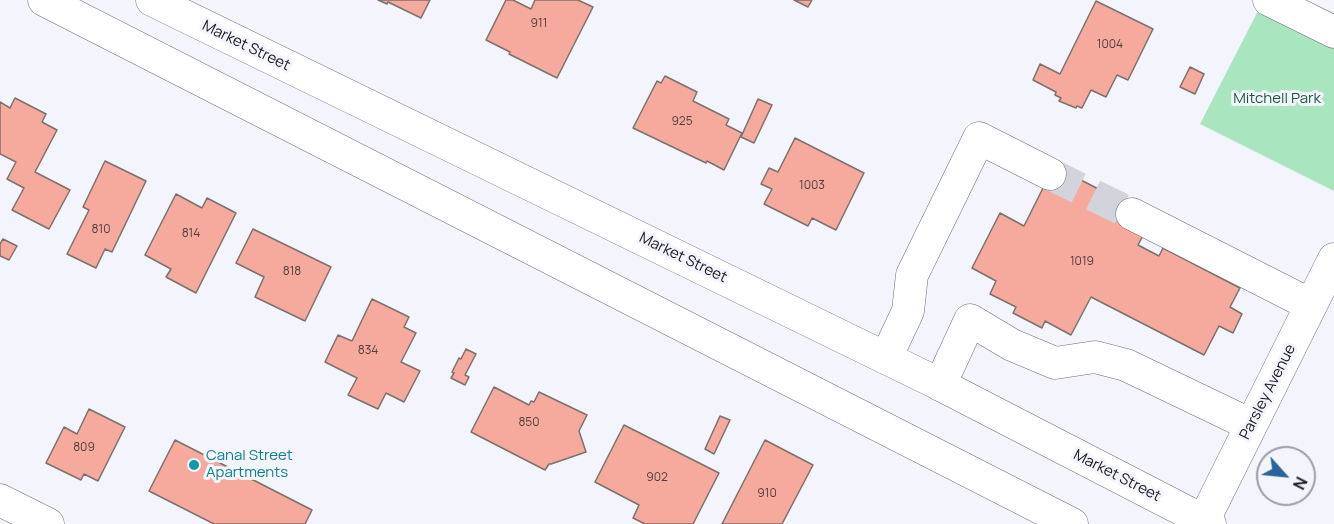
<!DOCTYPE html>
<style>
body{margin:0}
#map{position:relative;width:1334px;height:524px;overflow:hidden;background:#f4f4fd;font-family:Manrope,sans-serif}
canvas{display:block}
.north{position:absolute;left:1256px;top:446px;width:60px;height:60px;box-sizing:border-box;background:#f4f4fd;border:2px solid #9d9da4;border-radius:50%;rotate:117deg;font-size:16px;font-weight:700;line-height:24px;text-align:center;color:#1a1a1e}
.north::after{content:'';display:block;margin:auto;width:21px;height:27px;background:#29649c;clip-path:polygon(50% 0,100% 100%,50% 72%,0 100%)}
</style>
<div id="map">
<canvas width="1334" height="524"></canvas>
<div class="north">N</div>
</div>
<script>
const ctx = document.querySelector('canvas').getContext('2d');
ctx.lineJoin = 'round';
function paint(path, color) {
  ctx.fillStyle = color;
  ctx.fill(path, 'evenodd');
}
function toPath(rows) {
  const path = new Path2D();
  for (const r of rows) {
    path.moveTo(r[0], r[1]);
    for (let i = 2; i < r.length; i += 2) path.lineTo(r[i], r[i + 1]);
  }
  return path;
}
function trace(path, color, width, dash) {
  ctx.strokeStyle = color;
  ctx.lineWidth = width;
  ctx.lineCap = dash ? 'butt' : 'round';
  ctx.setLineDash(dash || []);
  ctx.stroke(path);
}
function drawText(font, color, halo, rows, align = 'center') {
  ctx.font = font + ' Manrope,sans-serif';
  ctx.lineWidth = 6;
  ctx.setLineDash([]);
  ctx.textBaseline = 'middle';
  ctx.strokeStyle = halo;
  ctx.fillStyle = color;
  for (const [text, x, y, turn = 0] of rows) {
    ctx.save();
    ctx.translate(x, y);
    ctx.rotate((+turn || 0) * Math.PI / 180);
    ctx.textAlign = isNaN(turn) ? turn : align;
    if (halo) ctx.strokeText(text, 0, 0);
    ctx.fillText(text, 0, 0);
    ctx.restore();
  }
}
paint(toPath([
 [1261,5,1334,42,1334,191,1200,124]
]), '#a9e6c0');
const building = toPath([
 [378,0,430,0,421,18,388,2,387,4,378,0],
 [506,0,513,0,531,9,535,0,578,0,593,7,557,78,509,54,510,52,486,40,506,0],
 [794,0,812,0,808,7,794,0],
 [1096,1,1153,29,1128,80,1117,75,1106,97,1091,90,1082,108,1077,106,1076,108,1059,101,1061,98,1055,95,1056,92,1033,80,1040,64,1060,74,1096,1],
 [1190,67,1204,74,1195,94,1180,87,1190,67],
 [665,76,697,92,693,101,729,119,726,125,742,133,724,170,707,161,706,163,633,128,657,81,661,83,665,76],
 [15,98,46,114,42,122,57,130,35,172,70,190,49,229,12,210,24,188,7,179,16,162,0,154,0,102,10,108,15,98],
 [758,99,772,105,754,143,741,137,758,99],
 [795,138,864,173,836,230,812,218,808,226,764,204,772,189,761,184,769,168,778,172,795,138],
 [105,161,146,181,112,252,105,249,96,268,67,254,89,210,83,207,105,161],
 [1054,166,1135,208,1147,228,1138,245,1159,256,1163,248,1240,288,1230,307,1242,314,1233,333,1219,326,1204,355,1091,297,1071,335,1045,321,1042,328,1013,313,1016,307,990,294,996,281,972,268,1000,213,1024,226,1054,166],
 [176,194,202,208,207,198,236,213,196,293,166,277,171,269,145,255,176,194],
 [253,229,331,267,305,321,255,297,264,277,236,263,253,229],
 [3,239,17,246,9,260,0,256,0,244,3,239],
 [372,299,409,317,404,327,416,333,401,362,420,371,404,402,386,393,378,409,348,395,357,378,325,362,338,335,352,341,372,299],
 [466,349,476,354,465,375,469,377,465,385,451,378,454,373,452,372,459,358,461,359,466,349],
 [494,387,529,405,531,401,534,402,539,392,587,415,579,431,586,452,551,464,549,464,545,470,471,432,494,387],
 [89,409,125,427,98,481,84,474,81,480,46,463,64,427,77,434,89,409],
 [720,416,730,420,714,454,705,449,720,416],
 [624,425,719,473,693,524,645,524,633,518,639,505,595,482,624,425],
 [175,440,312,510,305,524,214,524,149,491,175,440],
 [765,440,813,465,782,524,722,524,765,440]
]);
paint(building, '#f5aa9d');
trace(building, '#7c716e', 1.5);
trace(toPath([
 [1050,174,1132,214]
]), '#d3d3dc', 32, [32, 16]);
const minor = toPath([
 [44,0,1072,524],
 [152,0,935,382,1210,524],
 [1269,0,1334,32],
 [1132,214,1311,305],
 [886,358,908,311,912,275,979,138,1050,174],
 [940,385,970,320,1012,345,1055,363,1095,357,1126,365,1251,425],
 [0,500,48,524],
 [1202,524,1334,259]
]);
trace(minor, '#6d6d76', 33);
trace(minor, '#fff', 32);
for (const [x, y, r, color] of [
 [194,465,6,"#0f9aa8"]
]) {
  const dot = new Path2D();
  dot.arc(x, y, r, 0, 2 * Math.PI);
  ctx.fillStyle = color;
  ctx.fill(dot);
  trace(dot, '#f4f4fd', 2);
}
drawText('12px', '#513e3e', null, [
 ["911",539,24],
 ["1004",1110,45],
 ["925",682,122],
 ["1003",812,186],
 ["810",101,230],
 ["814",191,234],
 ["1019",1082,262],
 ["818",292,272],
 ["834",368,351],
 ["850",529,423],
 ["809",84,448],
 ["902",657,478],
 ["910",767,494]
]);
drawText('15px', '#1a1a1e', '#f4f4fd', [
 ["Market Street",246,46,26],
 ["Market Street",683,258,26],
 ["Parsley Avenue",1268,392,-63],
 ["Market Street",1117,476,27]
]);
drawText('15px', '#195b39', '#f4f4fd', [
 ["Mitchell Park",1277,99]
]);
drawText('15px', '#0d838f', '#f4f4fd', [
 ["Canal Street",206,456],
 ["Apartments",206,473]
], 'left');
</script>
